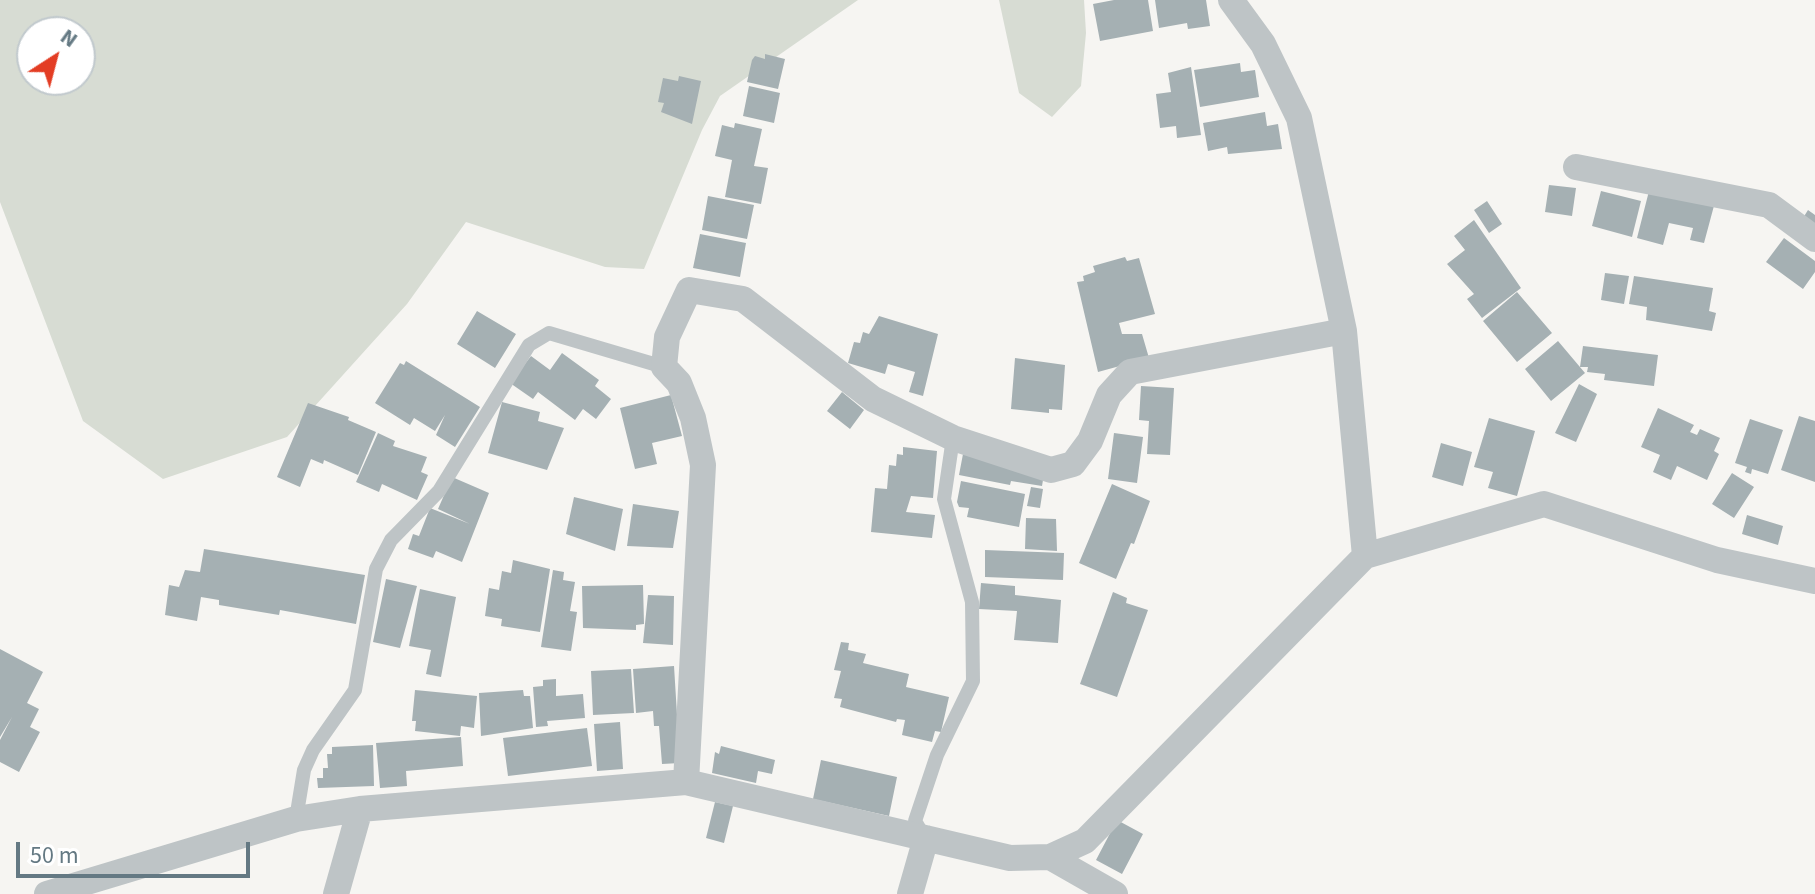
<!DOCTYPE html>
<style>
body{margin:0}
#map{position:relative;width:1815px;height:894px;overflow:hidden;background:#f6f5f2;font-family:"Source Sans 3",sans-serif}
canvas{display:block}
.north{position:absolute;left:16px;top:16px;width:80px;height:80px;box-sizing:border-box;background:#fff;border:2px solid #c1c9cd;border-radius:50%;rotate:36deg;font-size:22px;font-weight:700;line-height:32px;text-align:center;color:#647983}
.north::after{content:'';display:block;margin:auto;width:28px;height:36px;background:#e33d24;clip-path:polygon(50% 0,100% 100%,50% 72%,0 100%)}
.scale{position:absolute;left:16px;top:842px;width:234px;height:36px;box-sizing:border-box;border:4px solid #647983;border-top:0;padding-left:10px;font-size:24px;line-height:28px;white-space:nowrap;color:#647983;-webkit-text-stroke:6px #fff;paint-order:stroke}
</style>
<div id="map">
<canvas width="1815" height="894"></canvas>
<div class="north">N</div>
<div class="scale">50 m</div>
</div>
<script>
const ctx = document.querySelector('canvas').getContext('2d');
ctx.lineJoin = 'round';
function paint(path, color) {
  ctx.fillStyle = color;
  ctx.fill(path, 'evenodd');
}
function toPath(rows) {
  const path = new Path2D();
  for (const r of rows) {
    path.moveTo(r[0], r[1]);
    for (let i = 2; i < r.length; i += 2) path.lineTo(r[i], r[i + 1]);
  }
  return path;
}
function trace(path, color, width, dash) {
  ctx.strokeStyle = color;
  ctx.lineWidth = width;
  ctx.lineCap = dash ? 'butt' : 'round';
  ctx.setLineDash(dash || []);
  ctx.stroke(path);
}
paint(toPath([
 [0,0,858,0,720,96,702,130,644,269,605,267,466,222,407,304,287,437,163,479,83,421,0,202],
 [32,32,80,32,80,80,32,80],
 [999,0,1084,0,1086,33,1081,86,1052,117,1019,93]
]), '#d7dcd3');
paint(toPath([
 [1114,0,1148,0,1153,31,1100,41,1093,4],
 [1155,0,1206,0,1210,26,1188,29,1187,23,1159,28],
 [765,54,785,59,778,89,747,82,752,60,755,56,765,59],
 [1240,63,1241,72,1255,70,1259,97,1200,107,1194,70],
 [1191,67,1201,135,1177,138,1176,126,1160,128,1156,94,1171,92,1168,73],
 [679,76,701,81,692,124,661,112,664,103,658,102,663,78,678,81],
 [749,86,780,93,774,123,743,116],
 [1265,112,1267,126,1278,124,1282,149,1228,154,1227,147,1208,151,1203,123],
 [735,123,762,129,754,166,768,168,761,204,725,197,732,160,715,156,722,125,734,128],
 [1549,185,1576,188,1572,216,1545,212],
 [1601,191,1641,201,1632,237,1592,226],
 [1649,191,1715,202,1704,243,1690,240,1693,228,1669,223,1663,245,1637,238],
 [708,196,754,205,747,239,702,230],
 [1487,201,1502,224,1489,233,1474,210],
 [1808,210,1815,215,1815,226,1803,218],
 [1474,220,1521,288,1482,318,1467,299,1474,294,1447,264,1465,250,1454,236],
 [700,234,746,243,740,277,693,268],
 [1784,238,1815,261,1815,272,1803,289,1766,262],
 [1125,257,1127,261,1139,258,1155,314,1119,323,1122,334,1142,334,1149,358,1098,372,1077,282,1084,281,1083,276,1095,272,1093,266],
 [1605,273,1629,276,1624,304,1601,300],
 [1634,276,1713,288,1709,311,1716,313,1712,331,1646,320,1647,307,1629,304],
 [1517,292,1552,333,1517,362,1483,321],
 [477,311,516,334,495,368,457,344],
 [879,316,938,334,923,396,909,392,915,372,888,364,885,374,848,363,854,342,860,343,863,332,869,334],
 [1558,341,1585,373,1551,401,1525,369],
 [1583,346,1658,355,1654,386,1604,380,1605,374,1587,372,1588,367,1580,367],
 [562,353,599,380,595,386,611,399,596,419,583,409,575,420,538,392,533,399,510,383,531,356,550,370],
 [1015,358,1065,365,1062,410,1049,409,1049,413,1011,409],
 [406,361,480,407,455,447,436,435,445,415,435,431,414,418,410,425,375,403,400,363,404,365],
 [1579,384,1597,394,1576,442,1555,433],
 [1141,386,1174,388,1170,455,1147,454,1149,421,1139,420],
 [842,392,864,410,850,429,827,411],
 [671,395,682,436,652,443,657,464,635,469,620,408],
 [502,402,540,412,538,421,564,428,547,470,488,453],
 [308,403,349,417,348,420,376,432,358,475,324,460,323,464,311,459,300,487,277,477],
 [1658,408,1694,425,1690,432,1697,435,1700,429,1720,438,1714,451,1719,454,1707,480,1677,466,1671,480,1653,472,1660,455,1641,447],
 [1799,416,1815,421,1815,482,1781,470],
 [1489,418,1535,431,1517,496,1488,488,1493,472,1474,467],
 [1750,419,1783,430,1768,474,1752,469,1751,474,1745,472,1747,467,1735,463],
 [378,433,395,441,393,446,427,457,421,472,428,475,417,500,382,484,379,492,356,482],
 [1114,433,1143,437,1137,483,1108,479],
 [1441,443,1472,452,1463,486,1432,477],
 [903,447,937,451,933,498,911,496,906,512,935,515,932,538,871,532,875,488,887,489,889,465,896,466,897,454,903,455],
 [963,454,1044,474,1042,486,1011,481,1010,485,959,475],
 [1732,473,1754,487,1734,518,1712,504],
 [452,477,489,493,462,562,436,551,433,558,408,549,413,534,419,536,430,508,470,524,438,509],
 [961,481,1025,494,1019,527,967,517,969,508,959,507,957,502],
 [1112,484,1150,501,1134,544,1131,543,1116,579,1079,563],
 [1031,487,1043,489,1040,508,1027,506],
 [574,497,623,509,615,551,566,534],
 [633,504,679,511,673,548,627,546],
 [1747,515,1783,526,1778,545,1742,534],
 [1026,518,1056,519,1057,551,1025,549],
 [204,549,365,575,356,624,280,610,279,615,219,605,219,600,201,597,197,621,165,615,169,585,179,587,185,570,200,572],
 [985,550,1064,553,1063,580,985,577],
 [513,560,550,569,540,632,501,626,502,619,485,616,489,588,499,590,502,571,511,573],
 [553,570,564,572,563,580,575,582,570,611,577,612,571,651,541,647],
 [386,579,417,586,400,648,373,642],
 [981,583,1015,586,1015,595,1061,600,1058,643,1014,640,1017,611,979,609],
 [643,585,644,624,636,625,636,630,583,628,582,586],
 [420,589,456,597,441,677,426,674,431,650,409,646],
 [1113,592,1127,598,1126,603,1148,610,1117,697,1080,684],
 [648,595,674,596,673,645,643,643],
 [841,642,849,643,848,650,866,654,863,663,909,674,906,687,949,697,941,732,935,731,932,742,902,735,905,720,897,719,896,722,840,707,842,699,834,698,841,671,834,670],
 [0,649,43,672,27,703,39,709,30,727,40,732,19,772,0,762,0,740,12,717,0,737],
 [674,666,680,763,662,764,659,726,654,726,653,711,636,713,633,669],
 [631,669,634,713,593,715,591,671],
 [556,679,556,696,583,694,585,718,547,721,548,726,536,727,533,687,543,686,543,680],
 [415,690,477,696,474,728,461,726,460,736,415,731,416,721,412,721],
 [523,690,524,696,530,696,533,728,481,736,479,693],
 [620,722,623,769,597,771,594,724],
 [587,728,592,766,508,776,503,738],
 [461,737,463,766,406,771,407,786,380,788,376,743],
 [373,745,374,786,318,788,317,778,323,778,323,768,328,768,327,754,332,754,332,747],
 [721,746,775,760,772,774,758,771,756,783,712,773,715,752,719,754],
 [821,760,897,777,889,816,813,799],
 [715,802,733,806,724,843,706,838],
 [1117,820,1143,834,1122,874,1096,860]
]), '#a5b0b3');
trace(toPath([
 [296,819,304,770,313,750,355,690,376,569,391,540,439,491,529,345,549,333,664,367],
 [925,838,915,821,937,755,973,681,972,602,944,499,953,438]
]), '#bec4c6', 14);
trace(toPath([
 [1231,0,1263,44,1299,118,1344,331,1365,556],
 [1576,167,1769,205,1815,239],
 [686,782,703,465,693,418,679,383,664,367,667,337,689,290,743,299,873,399,953,438,1051,470,1073,464,1090,441,1109,395,1130,372,1344,331],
 [1050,857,1115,894],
 [47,894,296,819,360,809,686,782,1010,858,1050,857,1085,841,1365,556,1544,504,1717,560,1815,581],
 [336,894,360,809],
 [910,894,926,838]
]), '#bec4c6', 26);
</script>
